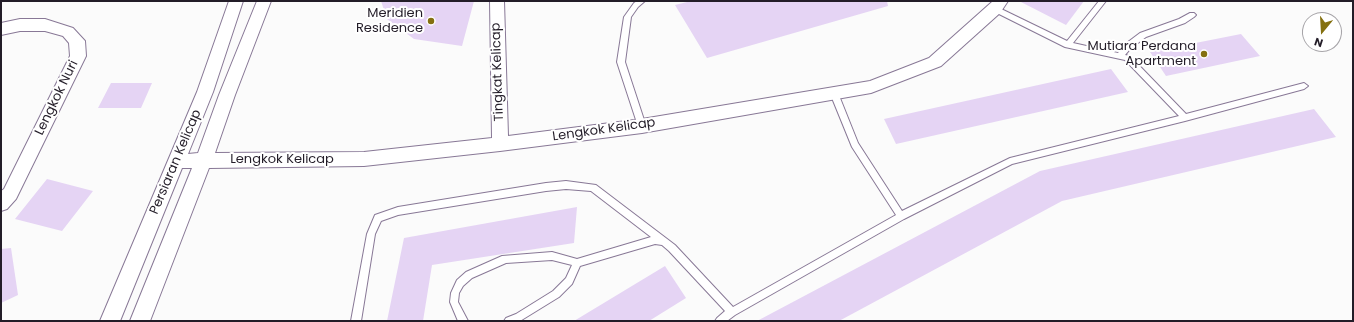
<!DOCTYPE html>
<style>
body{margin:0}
#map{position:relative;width:1354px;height:322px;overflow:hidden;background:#fbfbfb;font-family:Poppins,sans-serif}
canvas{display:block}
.frame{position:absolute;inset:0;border:2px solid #231d28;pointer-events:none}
.north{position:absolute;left:1302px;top:12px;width:40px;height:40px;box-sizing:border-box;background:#fff;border:1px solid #a7a5a9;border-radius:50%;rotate:198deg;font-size:11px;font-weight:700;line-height:16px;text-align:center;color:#231d28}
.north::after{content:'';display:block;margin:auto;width:14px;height:18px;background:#847010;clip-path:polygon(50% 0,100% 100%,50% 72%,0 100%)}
</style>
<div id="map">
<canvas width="1354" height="322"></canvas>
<div class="frame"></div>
<div class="north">N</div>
</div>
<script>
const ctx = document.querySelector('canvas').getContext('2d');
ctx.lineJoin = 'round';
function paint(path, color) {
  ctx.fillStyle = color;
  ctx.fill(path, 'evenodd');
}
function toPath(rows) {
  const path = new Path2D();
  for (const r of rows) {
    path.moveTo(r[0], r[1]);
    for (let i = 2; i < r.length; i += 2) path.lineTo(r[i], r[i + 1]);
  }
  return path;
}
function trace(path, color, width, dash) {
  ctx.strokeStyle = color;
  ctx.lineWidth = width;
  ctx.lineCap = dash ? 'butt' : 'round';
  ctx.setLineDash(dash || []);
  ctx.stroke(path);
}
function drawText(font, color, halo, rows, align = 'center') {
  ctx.font = font + ' Poppins,sans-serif';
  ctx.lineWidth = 4;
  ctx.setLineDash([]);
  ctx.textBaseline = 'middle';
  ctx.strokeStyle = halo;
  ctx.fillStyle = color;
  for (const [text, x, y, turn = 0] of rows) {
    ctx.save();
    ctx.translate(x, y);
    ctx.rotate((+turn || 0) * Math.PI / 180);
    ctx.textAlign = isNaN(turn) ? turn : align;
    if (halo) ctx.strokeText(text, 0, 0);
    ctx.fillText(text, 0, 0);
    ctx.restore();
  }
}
paint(toPath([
 [381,1,474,1,462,46,414,39,387,19],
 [691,1,887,1,888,6,707,58,675,5],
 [1019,1,1084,1,1066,25],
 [1241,34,1260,56,1166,76,1150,52],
 [1111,69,1128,92,896,144,884,119],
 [111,83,152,83,141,108,98,108],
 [1314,109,1336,137,1062,201,839,321,757,321,1040,171],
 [47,179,93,191,62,231,15,219],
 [577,207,574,243,432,265,423,321,387,321,404,238],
 [11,248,18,295,1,303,1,249],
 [665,266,686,298,649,321,574,321]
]), '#e5d4f4');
const lane = toPath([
 [637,1,645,1,638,7,631,17,625,62,646,126,645,128,642,129,639,128,638,126,617,62,624,17,634,3,637,1],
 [1099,1,1106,1,1073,43,1118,53,1124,45,1140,33,1179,19,1190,13,1194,13,1196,15,1194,17,1185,23,1146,37,1130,49,1125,55,1130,56,1186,114,1304,83,1308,86,1304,89,1185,121,1012,164,904,219,735,315,727,321,715,321,717,318,725,311,669,251,662,245,655,244,580,266,572,284,559,297,520,321,504,321,506,318,516,314,553,291,566,278,572,265,552,260,506,263,472,278,463,286,459,293,458,302,468,321,458,321,450,302,451,293,457,280,466,272,502,256,552,252,577,259,651,237,591,191,566,189,546,191,398,215,381,221,375,234,361,321,351,321,367,234,375,215,398,207,546,183,566,181,596,185,675,245,733,307,896,215,852,147,830,93,834,90,838,93,858,143,902,211,1010,158,1179,116,1125,60,1065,47,993,11,991,9,993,7,997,7,1067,41,1099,1]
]);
const street = toPath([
 [229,1,243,1,213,92,188,154,198,153,219,95,257,1,271,1,235,95,215,153,364,152,492,138,490,1,504,1,508,136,642,119,870,81,929,58,993,1,1008,1,1000,13,941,66,871,93,642,133,500,151,364,166,209,168,150,321,130,321,192,168,182,168,120,321,100,321,197,92,229,1],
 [20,19,45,19,73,28,85,41,86,56,16,199,7,209,1,211,1,191,4,189,70,56,69,43,63,36,45,31,20,31,1,35,1,23,20,19]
]);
trace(lane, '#887896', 2);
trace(street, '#887896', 2);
paint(lane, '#fff');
paint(street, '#fff');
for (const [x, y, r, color] of [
 [431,21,4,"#847010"],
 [1204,54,4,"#847010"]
]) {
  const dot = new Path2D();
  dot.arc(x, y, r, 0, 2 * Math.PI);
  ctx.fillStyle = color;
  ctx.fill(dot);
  trace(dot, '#fff', 1.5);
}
drawText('13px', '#231d28', '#fff', [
 ["Meridien",423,14],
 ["Residence",423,29],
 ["Mutiara Perdana",1196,47],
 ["Apartment",1196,62]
], 'right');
drawText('13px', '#231d28', '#fff', [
 ["Tingkat Kelicap",498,72,-92],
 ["Lengkok Nuri",57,98,-64],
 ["Lengkok Kelicap",604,130,-8],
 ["Lengkok Kelicap",282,160],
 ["Persiaran Kelicap",176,162,-67]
]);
</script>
